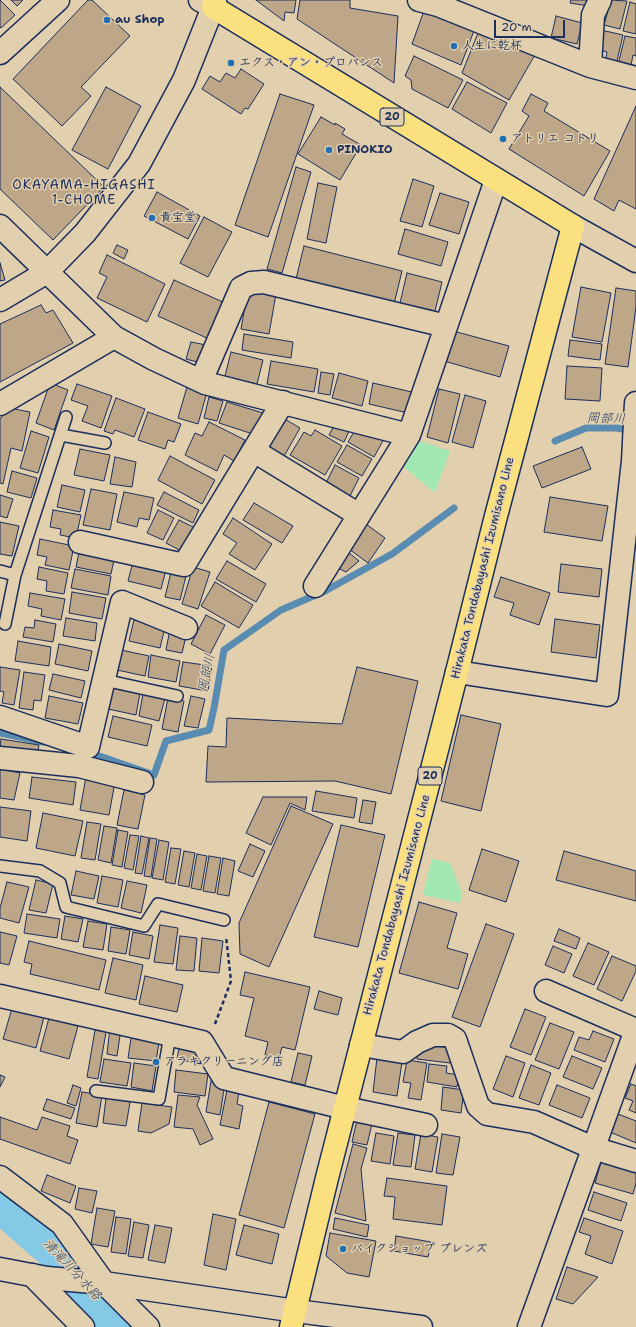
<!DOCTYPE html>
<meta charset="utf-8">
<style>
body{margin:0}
#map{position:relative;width:636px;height:1327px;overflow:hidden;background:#e2cfad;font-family:"Shantell Sans",sans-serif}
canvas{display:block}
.scale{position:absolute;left:494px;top:20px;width:71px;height:18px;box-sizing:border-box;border:2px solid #1b2f5e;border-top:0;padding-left:5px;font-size:12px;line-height:14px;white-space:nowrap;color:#1b2f5e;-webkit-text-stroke:3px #e2cfad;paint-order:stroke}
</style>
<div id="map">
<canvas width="636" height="1327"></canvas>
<div class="scale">20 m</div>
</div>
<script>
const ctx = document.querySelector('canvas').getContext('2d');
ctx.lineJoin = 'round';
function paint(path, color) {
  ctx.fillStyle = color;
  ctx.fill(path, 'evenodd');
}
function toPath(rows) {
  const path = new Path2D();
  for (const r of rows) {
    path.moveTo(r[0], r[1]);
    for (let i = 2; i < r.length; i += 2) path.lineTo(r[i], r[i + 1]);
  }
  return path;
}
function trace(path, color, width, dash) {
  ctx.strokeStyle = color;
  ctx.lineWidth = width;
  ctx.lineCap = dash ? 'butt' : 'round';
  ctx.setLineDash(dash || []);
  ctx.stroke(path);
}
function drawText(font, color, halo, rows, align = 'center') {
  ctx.font = font + ' "Shantell Sans","Klee One",sans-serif';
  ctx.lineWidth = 3;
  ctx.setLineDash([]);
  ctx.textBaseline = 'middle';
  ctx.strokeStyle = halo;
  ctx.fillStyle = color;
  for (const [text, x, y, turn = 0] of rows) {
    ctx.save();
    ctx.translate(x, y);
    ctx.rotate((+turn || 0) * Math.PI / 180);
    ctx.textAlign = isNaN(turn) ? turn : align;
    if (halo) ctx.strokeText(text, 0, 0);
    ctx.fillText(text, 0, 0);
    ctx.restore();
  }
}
paint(toPath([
 [414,439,450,451,435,493,399,463],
 [432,859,450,863,462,893,460,903,423,895]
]), '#a3e7b2');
trace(toPath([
 [555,441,586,428,617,428,632,431],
 [0,733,43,742],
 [88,752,154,775,166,741,209,730,214,708,224,650,281,610,325,591,392,554,454,508]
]), '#5a8bb0', 7);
trace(toPath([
 [0,1201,62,1255,123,1327]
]), '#84c9e6', 42);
const building = toPath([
 [0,0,15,15,1,28,0,27,0,0],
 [11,0,23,0,17,6,11,0],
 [88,0,92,0,130,36,81,87,91,96,62,126,13,79,88,0],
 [256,0,296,0,294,13,285,12,284,21,256,0],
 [300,0,350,0,350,8,398,16,394,83,297,19,300,0],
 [571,0,590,0,589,6,570,3,571,0],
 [611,0,627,1,620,29,604,25,611,0],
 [630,2,636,4,636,34,623,31,630,2],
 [425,8,475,28,461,65,412,44,425,8],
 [556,16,582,23,577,44,551,38,556,16],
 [480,28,536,53,509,100,462,73,480,28],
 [601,30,623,35,617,61,606,58,607,52,597,49,601,30],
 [625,36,636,38,636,56,633,55,631,65,619,61,625,36],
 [414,56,463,80,448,108,412,89,411,80,405,76,414,56],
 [241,69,264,84,248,109,245,108,241,114,202,89,210,76,220,82,226,73,235,78,241,69],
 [467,82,507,103,491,133,452,109,467,82],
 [0,87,104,187,53,240,0,189,0,87],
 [106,87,141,106,108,169,72,150,106,87],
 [280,94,314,105,268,237,235,225,280,94],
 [531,94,548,103,544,111,610,151,584,196,509,149,529,116,522,111,531,94],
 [636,106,636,209,619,200,614,211,594,199,636,106],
 [321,117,335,125,335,123,345,129,342,134,361,145,340,180,298,154,321,117],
 [296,167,311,172,282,273,267,269,296,167],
 [413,179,434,186,422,227,400,221,413,179],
 [318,183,337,187,326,243,307,239,318,183],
 [157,192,200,216,188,239,144,216,157,192],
 [440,193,469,202,459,234,429,225,440,193],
 [204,217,232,232,208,277,180,263,204,217],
 [405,229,448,242,441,266,398,254,405,229],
 [117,245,128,250,124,259,113,253,117,245],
 [304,246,402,271,394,304,296,279,304,246],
 [107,255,165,284,147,322,97,298,107,277,99,273,107,255],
 [0,263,5,280,0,281,0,263],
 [407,273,442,282,435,311,400,303,407,273],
 [174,280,225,303,209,339,158,316,174,280],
 [581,287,611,293,602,342,572,337,581,287],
 [616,288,636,291,636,307,628,367,605,364,616,288],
 [255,290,276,294,269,334,241,329,246,300,255,290],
 [41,305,46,313,53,310,73,343,0,382,0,324,41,305],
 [453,331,509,346,500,377,444,361,453,331],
 [244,334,293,342,291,358,242,350,244,334],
 [570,340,602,344,600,360,568,356,570,340],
 [191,342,206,345,201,363,186,359,191,342],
 [231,352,263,360,257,384,225,376,231,352],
 [271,361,318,369,314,392,267,384,271,361],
 [567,366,602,368,600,401,565,399,567,366],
 [321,372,334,374,330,395,318,393,321,372],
 [339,373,368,381,362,406,332,398,339,373],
 [50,383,68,390,54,430,36,423,50,383],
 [373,383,412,392,408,413,369,404,373,383],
 [77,384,112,396,101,428,82,421,88,406,71,400,77,384],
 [187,387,207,392,198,424,178,418,187,387],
 [439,389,460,394,448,443,427,437,439,389],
 [465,395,486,401,473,448,452,442,465,395],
 [209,397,223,401,217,421,204,418,209,397],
 [116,398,145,409,134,437,115,430,113,434,104,431,116,398],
 [227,402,263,413,256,435,219,423,227,402],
 [9,408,30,412,22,451,11,448,3,484,0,483,0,419,9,408],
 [148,412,181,424,174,442,168,440,165,449,138,440,148,412],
 [283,418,300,428,283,458,265,448,283,418],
 [209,422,245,440,234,461,224,455,217,471,185,455,195,433,202,436,209,422],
 [335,424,349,431,344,442,329,435,335,424],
 [358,425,384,439,374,457,348,442,358,425],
 [315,430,342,446,325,475,290,455,304,432,311,436,315,430],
 [31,431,49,437,38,473,20,468,31,431],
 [347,445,372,459,362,476,337,462,347,445],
 [582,447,591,469,542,488,533,466,582,447],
 [80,449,110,455,104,481,74,475,80,449],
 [170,456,215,480,202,504,158,480,170,456],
 [115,457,136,462,132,487,110,484,115,457],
 [335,465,359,478,350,496,326,483,335,465],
 [12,471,37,478,31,498,7,492,12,471],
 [62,485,85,490,80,512,57,507,62,485],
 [91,489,117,494,110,530,83,525,91,489],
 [124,492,154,498,149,520,139,518,137,527,117,522,124,492],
 [164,492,199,510,193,523,157,505,164,492],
 [0,495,13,499,7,518,0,516,0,495],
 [550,497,608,506,602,541,544,532,550,497],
 [254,503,293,526,282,543,243,520,254,503],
 [53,510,81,515,76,538,60,535,61,529,50,527,53,510],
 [158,510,174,518,163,540,147,533,158,510],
 [233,518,272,544,255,570,229,554,237,543,223,534,233,518],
 [179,520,197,529,185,553,166,543,179,520],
 [0,522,19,526,12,556,0,554,0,522],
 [366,524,385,538,368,563,349,549,366,524],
 [40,539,74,546,69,570,45,565,47,557,37,555,40,539],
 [80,547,115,555,111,574,76,567,80,547],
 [349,553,359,561,346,572,338,568,349,553],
 [134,558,167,566,161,589,128,581,134,558],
 [227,561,266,584,256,602,216,579,227,561],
 [561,564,602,569,599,597,558,592,561,564],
 [39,567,68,573,64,594,46,591,47,581,37,579,39,567],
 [193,567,210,572,198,609,182,604,193,567],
 [172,568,187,572,180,600,165,597,172,568],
 [75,569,111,576,108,595,71,588,75,569],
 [501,577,550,593,539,625,510,615,514,603,494,597,501,577],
 [215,582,253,605,239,628,201,606,215,582],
 [72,592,106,598,102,619,69,613,72,592],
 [30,593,65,599,61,620,41,616,42,609,28,606,30,593],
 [206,615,225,625,210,654,191,644,206,615],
 [66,618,97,623,95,641,63,636,66,618],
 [555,619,600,625,596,658,551,652,555,619],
 [35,620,56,624,53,642,23,637,25,627,34,628,35,620],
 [134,620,165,627,160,648,129,641,134,620],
 [170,629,187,632,182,653,166,650,170,629],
 [18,641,51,647,49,666,15,661,18,641],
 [59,644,92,651,88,671,55,664,59,644],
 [121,650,149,656,145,676,117,670,121,650],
 [151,655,180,661,176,682,148,677,151,655],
 [183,662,212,666,208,691,179,686,183,662],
 [0,667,20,670,14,705,2,703,4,692,0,691,0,667],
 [357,667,418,681,391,794,335,781,206,782,208,746,226,747,227,718,342,724,357,667],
 [24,672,45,675,41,701,34,700,33,710,19,708,24,672],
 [53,674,85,681,81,698,49,690,53,674],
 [112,688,140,693,136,715,108,709,112,688],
 [143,694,165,698,159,721,139,716,143,694],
 [49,696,83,703,78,724,45,718,49,696],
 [191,696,205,699,198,728,184,726,191,696],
 [168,698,184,701,178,732,162,729,168,698],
 [461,715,501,724,481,811,441,801,461,715],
 [113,716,152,725,147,746,108,737,113,716],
 [1,739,39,745,37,755,0,749,1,739],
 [0,769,20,773,14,800,0,798,0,769],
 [32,777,76,782,73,805,29,798,32,777],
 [86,777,115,782,109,815,80,810,86,777],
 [124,790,145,795,138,829,117,825,124,790],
 [316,791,357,798,354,818,312,811,316,791],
 [263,797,307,797,305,810,290,803,271,845,246,833,263,797],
 [363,800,376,802,372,824,359,822,363,800],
 [291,806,333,824,269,967,240,954,239,923,291,806],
 [0,807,31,811,27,841,0,837,0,807],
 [43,813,83,821,75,856,36,848,43,813],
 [87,822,101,824,95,860,81,858,87,822],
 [341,825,385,835,358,947,314,937,341,825],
 [104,826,117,828,111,863,98,860,104,826],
 [118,830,128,832,122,867,112,865,118,830],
 [130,835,139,836,133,870,124,868,130,835],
 [141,836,149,838,142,874,135,873,141,836],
 [150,838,157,839,151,877,144,876,150,838],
 [159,840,169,842,163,880,152,878,159,840],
 [250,844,265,851,253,877,238,871,250,844],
 [171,848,181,849,175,884,165,882,171,848],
 [482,849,519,861,506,902,469,890,482,849],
 [184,851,195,853,189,887,178,885,184,851],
 [564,851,636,871,636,901,556,880,564,851],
 [197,854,207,856,201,890,191,888,197,854],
 [209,856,221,858,215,893,203,891,209,856],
 [223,858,235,861,229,896,217,894,223,858],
 [76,871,99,876,94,899,71,895,76,871],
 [102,876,123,880,118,907,97,903,102,876],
 [36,880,53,884,46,913,29,910,36,880],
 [127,881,147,885,141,913,121,908,127,881],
 [7,882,29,887,19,923,0,918,0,908,7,882],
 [419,902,457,913,447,948,468,954,458,989,399,973,419,902],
 [27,914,60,919,57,938,24,933,27,914],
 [65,916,83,919,78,942,61,939,65,916],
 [88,921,107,924,103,950,83,947,88,921],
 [486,924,514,934,480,1027,452,1017,486,924],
 [160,925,178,928,173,964,154,962,160,925],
 [111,927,130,930,126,954,108,951,111,927],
 [559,929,580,938,576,949,554,941,559,929],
 [0,932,17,936,9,965,0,963,0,932],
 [133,932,153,936,149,959,129,955,133,932],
 [180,936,197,938,194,971,176,970,180,936],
 [202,938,223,941,219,973,199,971,202,938],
 [29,941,106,960,99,990,30,974,32,964,24,962,29,941],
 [588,943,609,952,594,985,573,976,588,943],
 [553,946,572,954,564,973,545,965,553,946],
 [612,956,636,966,636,971,622,1001,597,989,612,956],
 [113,958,143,965,136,1000,105,993,113,958],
 [245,972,310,987,295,1050,282,1047,279,1058,265,1055,268,1042,245,1036,254,998,240,995,245,972],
 [145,976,183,985,177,1012,139,1004,145,976],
 [319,991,342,998,338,1015,314,1009,319,991],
 [13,1005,45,1013,36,1048,3,1039,13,1005],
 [525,1009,546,1017,531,1055,510,1047,525,1009],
 [49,1018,78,1026,69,1059,40,1051,49,1018],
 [550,1023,574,1032,559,1069,535,1060,550,1023],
 [110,1028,121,1029,117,1056,107,1054,110,1028],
 [95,1030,106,1032,98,1079,87,1077,95,1030],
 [593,1031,614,1039,605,1062,574,1050,579,1037,589,1040,593,1031],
 [132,1032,160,1036,156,1061,128,1058,132,1032],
 [180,1043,204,1048,201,1064,177,1059,180,1043],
 [419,1044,452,1048,450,1063,417,1059,419,1044],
 [298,1053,312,1056,305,1085,291,1082,298,1053],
 [506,1056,525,1063,513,1097,493,1089,506,1056],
 [572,1056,602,1068,593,1089,563,1077,572,1056],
 [377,1058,402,1062,397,1096,373,1092,377,1058],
 [104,1059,131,1063,127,1086,100,1082,104,1059],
 [407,1060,427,1063,421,1100,408,1098,411,1083,403,1082,407,1060],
 [134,1063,156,1066,152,1091,131,1087,134,1063],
 [429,1064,447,1066,446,1073,459,1075,457,1087,427,1082,429,1064],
 [531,1065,551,1073,539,1105,519,1098,531,1065],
 [176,1070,208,1074,205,1096,174,1092,176,1070],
 [0,1075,5,1077,0,1087,0,1075],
 [211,1081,225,1083,220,1115,206,1112,211,1081],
 [631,1084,636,1086,636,1113,629,1110,633,1101,625,1098,631,1084],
 [73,1085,81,1088,76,1106,67,1103,73,1085],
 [557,1085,590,1098,582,1118,549,1105,557,1085],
 [443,1087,464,1090,461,1113,441,1110,443,1087],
 [227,1090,239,1092,237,1104,243,1106,239,1129,220,1125,227,1090],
 [82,1092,102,1095,97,1127,76,1123,82,1092],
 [178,1095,200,1097,197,1105,213,1139,200,1145,193,1129,174,1127,178,1095],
 [106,1098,130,1102,126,1126,103,1123,106,1098],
 [47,1099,75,1108,71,1119,43,1110,47,1099],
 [269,1102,315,1114,284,1228,239,1215,269,1102],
 [142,1103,172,1107,169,1124,151,1133,138,1131,142,1103],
 [618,1114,636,1121,636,1143,610,1132,618,1114],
 [0,1117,37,1130,42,1117,70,1126,67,1136,78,1140,70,1164,0,1139,0,1117],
 [357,1120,372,1124,367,1145,352,1142,357,1120],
 [376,1133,394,1136,390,1164,371,1161,376,1133],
 [398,1133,415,1135,411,1167,393,1165,398,1133],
 [421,1134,438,1137,432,1172,415,1169,421,1134],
 [442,1134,460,1137,453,1175,436,1173,442,1134],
 [353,1144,367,1148,361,1169,366,1221,335,1213,353,1144],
 [601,1162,636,1172,636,1183,633,1194,595,1183,601,1162],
 [47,1175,76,1186,70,1203,41,1191,47,1175],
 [387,1178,447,1186,442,1225,393,1219,395,1197,384,1196,387,1178],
 [79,1188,97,1191,92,1213,75,1209,79,1188],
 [594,1192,627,1203,621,1221,588,1210,594,1192],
 [97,1208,115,1211,108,1247,91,1244,97,1208],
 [213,1214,236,1219,226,1270,204,1265,213,1214],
 [116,1217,131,1219,126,1254,111,1252,116,1217],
 [335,1218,369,1225,367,1237,333,1229,335,1218],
 [584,1218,623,1231,612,1264,585,1254,591,1236,579,1232,584,1218],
 [134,1222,149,1225,143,1258,128,1256,134,1222],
 [155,1225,172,1228,165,1263,148,1260,155,1225],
 [244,1225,279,1234,272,1264,236,1255,244,1225],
 [330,1233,376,1241,369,1277,347,1273,326,1256,330,1233],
 [396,1236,431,1242,428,1257,394,1251,396,1236],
 [567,1267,598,1277,573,1304,556,1299,567,1267]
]);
paint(building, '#bda788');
trace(building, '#1b2f5e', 1);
const lane = toPath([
 [61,435,105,443],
 [0,571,15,575],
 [5,624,15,575,66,417],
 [104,680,177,696],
 [0,866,40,871,60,883,66,907,144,926,158,904,224,920],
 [96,1091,159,1099,170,1035]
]);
const street = toPath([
 [419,0,438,5,590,66],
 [600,0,593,15,590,66,636,78],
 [0,53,58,0],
 [0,226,114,337,154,359,205,383,409,435,496,180],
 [201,381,241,288,251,283,264,282,446,326],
 [0,404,114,337],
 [254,451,359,515],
 [80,542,184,565,283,402],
 [315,586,409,435],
 [457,672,607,695,633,461,636,403],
 [0,717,88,747,122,602,186,628],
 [0,758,79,766,142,782],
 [546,991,636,1030],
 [0,996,202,1042,224,1078,345,1108,426,1125],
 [361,1045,403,1052,417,1042,433,1035,448,1035,455,1039,478,1106,487,1114,534,1122,593,1148,636,1161],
 [0,1177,62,1224,104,1283,148,1327],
 [32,1275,83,1327],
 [529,1327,636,1030]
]);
const secondary = toPath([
 [573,226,636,261],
 [0,300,47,272,85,233,139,164,184,80,213,7,200,0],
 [0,1269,47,1278,104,1283,296,1311,421,1327]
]);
const primary = toPath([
 [215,0,213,7,573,226,496,516,457,672,327,1178,291,1327]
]);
trace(lane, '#1b2f5e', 14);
trace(street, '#1b2f5e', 25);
trace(secondary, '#1b2f5e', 25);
trace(primary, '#1b2f5e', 25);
trace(toPath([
 [215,1024,231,981,226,936]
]), '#1b2f5e', 2.5, [4, 3]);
trace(lane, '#e2cfad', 11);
trace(street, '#e2cfad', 22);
trace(secondary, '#e2cfad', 22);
trace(primary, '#fbe080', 22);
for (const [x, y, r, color] of [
 [107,20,4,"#1f6fb2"],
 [454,46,4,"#1f6fb2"],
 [231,63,4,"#1f6fb2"],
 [503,139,4,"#1f6fb2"],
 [329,150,4,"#1f6fb2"],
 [152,218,4,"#1f6fb2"],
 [156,1062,4,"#1f6fb2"],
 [343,1249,4,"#1f6fb2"]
]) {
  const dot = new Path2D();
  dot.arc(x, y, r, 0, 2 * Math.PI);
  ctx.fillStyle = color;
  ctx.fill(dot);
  trace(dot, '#e2cfad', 1.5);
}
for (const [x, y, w] of [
 [392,117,24],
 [430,776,24]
]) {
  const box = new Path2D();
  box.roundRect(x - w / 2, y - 9, w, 18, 3);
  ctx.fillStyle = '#e2cfad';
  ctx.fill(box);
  trace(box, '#1b2f5e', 1);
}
drawText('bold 11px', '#1b2f5e', null, [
 ["20",392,117],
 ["20",430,776]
]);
drawText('bold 12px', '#1b2f5e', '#e2cfad', [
 ["au Shop",115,20],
 ["人生に乾杯",462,46],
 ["エクス・アン・プロバンス",239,63],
 ["アトリエ コトリ",511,139],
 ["PINOKIO",337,150],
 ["貴宝堂",160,218],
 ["アラキクリーニング店",164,1062],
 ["バイクショップ ブレンズ",351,1249]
], 'left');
drawText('12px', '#1b2f5e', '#e2cfad', [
 ["Hirakata Tondabayashi Izumisano Line",483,568,-76],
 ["Hirakata Tondabayashi Izumisano Line",397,905,-75]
]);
ctx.letterSpacing = '1px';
drawText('13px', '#1b2f5e', '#e2cfad', [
 ["OKAYAMA-HIGASHI",84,186],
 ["1-CHOME",84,201]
]);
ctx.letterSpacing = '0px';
drawText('italic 13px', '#263e6c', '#e2cfad', [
 ["岡部川",606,419,1],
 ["岡部川",207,673,-79],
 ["清滝川分水路",72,1270,47]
]);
</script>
